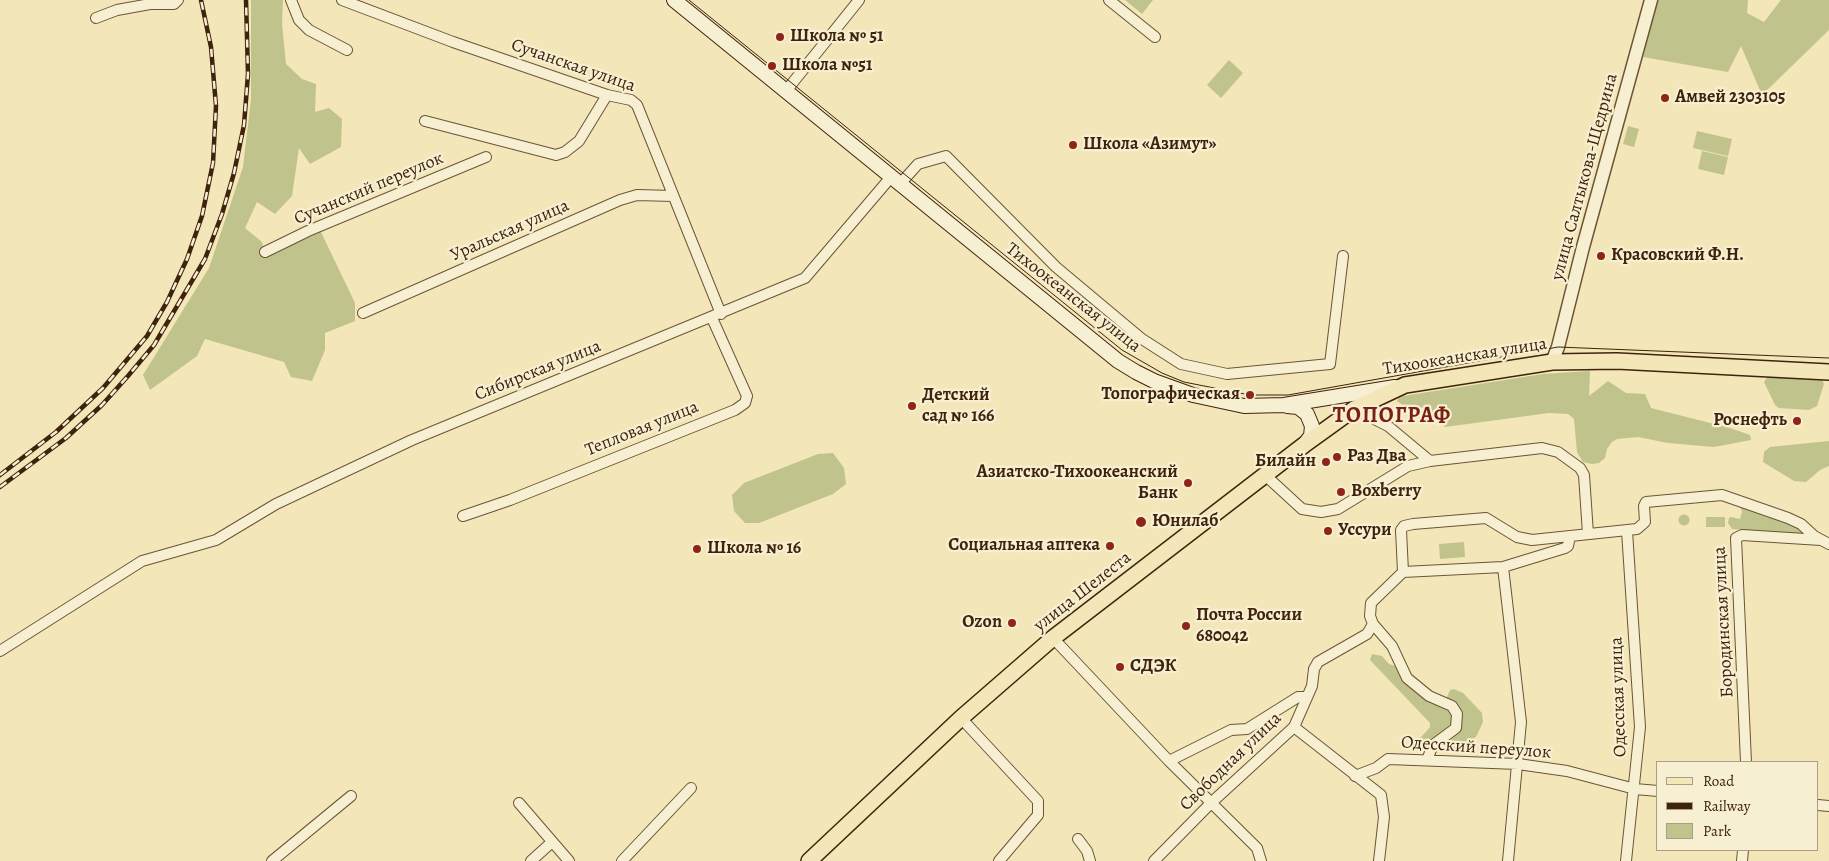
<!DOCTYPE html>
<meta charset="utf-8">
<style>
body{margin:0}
#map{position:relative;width:1829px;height:861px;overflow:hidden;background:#f3e6b8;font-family:Alegreya,serif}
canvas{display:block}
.legend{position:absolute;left:1656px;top:761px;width:162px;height:90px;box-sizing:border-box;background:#f7efd1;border:1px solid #ad9d82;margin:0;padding:6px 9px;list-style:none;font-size:15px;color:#3f230c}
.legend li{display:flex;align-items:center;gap:10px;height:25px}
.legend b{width:25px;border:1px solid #ad9d82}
</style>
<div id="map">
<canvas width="1829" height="861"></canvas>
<ul class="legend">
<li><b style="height:6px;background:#f3e6b8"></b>Road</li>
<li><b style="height:6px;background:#3f230c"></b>Railway</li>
<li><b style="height:14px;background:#c0c38b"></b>Park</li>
</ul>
</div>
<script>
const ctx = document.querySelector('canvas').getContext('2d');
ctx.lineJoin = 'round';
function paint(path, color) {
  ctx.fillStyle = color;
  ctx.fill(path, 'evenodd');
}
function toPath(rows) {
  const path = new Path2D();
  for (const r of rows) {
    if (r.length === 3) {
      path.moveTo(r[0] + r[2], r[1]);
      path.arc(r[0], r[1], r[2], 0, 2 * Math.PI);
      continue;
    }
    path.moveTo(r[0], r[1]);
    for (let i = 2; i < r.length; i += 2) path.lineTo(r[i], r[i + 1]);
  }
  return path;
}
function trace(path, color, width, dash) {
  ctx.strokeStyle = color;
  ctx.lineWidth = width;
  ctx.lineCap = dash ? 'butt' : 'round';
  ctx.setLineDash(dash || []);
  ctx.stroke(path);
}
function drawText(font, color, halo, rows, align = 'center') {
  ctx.font = font + ' Alegreya,serif';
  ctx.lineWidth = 4.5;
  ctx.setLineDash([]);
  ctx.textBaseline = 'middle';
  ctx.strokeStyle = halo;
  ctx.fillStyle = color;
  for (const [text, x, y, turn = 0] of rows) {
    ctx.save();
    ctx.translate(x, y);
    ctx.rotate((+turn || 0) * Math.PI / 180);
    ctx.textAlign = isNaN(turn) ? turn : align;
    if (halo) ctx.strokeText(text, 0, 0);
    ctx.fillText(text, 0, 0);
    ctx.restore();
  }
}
paint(toPath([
 [251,0,283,0,282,24,286,64,302,79,316,84,315,112,329,108,342,119,341,147,310,164,299,148,292,196,275,214,257,202,245,228,262,242,266,257,320,230,355,303,355,321,325,333,325,350,312,381,291,377,284,362,205,339,197,356,150,390,143,375,209,268,243,167,251,99],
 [1125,0,1153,0,1142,14],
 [1658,0,1748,0,1747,13,1764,22,1781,0,1829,0,1829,30,1762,95,1741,46,1728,72,1643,57],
 [1229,60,1243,73,1221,98,1207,85],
 [1628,126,1639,129,1634,147,1623,144],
 [1697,131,1732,139,1728,156,1693,148],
 [1702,151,1728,157,1724,175,1698,169],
 [1590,371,1589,396,1608,381,1626,393,1645,394,1651,408,1730,428,1750,435,1751,440,1714,447,1668,443,1638,437,1617,439,1612,442,1607,449,1605,458,1599,463,1592,464,1583,462,1577,452,1574,419,1568,414,1549,413,1445,427,1437,416,1427,408,1404,406,1397,401,1399,398,1403,396,1543,374],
 [1768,376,1821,377,1824,384,1817,406,1809,410,1779,408,1775,405,1764,382],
 [1829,441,1829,466,1820,470,1806,482,1794,481,1763,462,1764,452,1770,447],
 [833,453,844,468,846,484,833,494,759,523,745,523,734,511,732,495,744,483,818,454],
 [1740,506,1799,527,1802,534,1732,529,1728,523,1729,518,1731,517,1740,519,1742,512],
 [1684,520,5.5],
 [1706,517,1725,517,1725,527,1706,527],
 [1464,542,1465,557,1440,559,1439,544],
 [1372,654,1382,656,1389,664,1398,667,1452,713,1453,727,1426,749,1419,751,1414,747,1416,743,1430,727,1430,723,1370,660],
 [1454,689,1463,693,1482,713,1483,722,1477,735,1466,749,1460,752,1452,746,1451,740,1457,732,1447,697,1450,690]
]), '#c0c38b');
const minor = toPath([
 [291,0,299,20,309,30,347,50],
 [342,0,453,42,607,95,631,100,637,105,721,314],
 [1109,0,1155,37],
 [96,18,117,10,150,4,174,4,178,0],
 [786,91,859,0],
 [425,121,556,155,565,152,579,141,607,95],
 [900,184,918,164,946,156,1056,267,1142,339,1181,364,1227,374,1330,364,1343,256],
 [265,252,308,231,486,157],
 [363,313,620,200,637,195,673,196],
 [1354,409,1388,426,1430,461],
 [1265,475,1302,509,1321,512,1338,509,1408,466,1430,461,1542,448,1558,452,1580,468,1584,475,1588,534],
 [463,516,510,500,735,410,745,403,747,396,712,318],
 [1503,567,1521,722,1508,861],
 [1403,572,1401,530,1404,526,1413,524,1486,518,1517,537,1532,540,1637,529,1645,522,1644,506,1646,502,1722,495,1788,518,1801,524,1814,536,1829,544],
 [1373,624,1392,646,1407,678,1429,696,1452,706,1457,714,1456,728,1433,745,1427,760],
 [1053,638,1169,761,1257,848,1261,861],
 [0,651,142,561,216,540,276,504,412,440,805,278,891,177],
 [961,718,1038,801,1038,815,999,861],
 [1294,727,1381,795,1384,817,1379,861],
 [1169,761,1231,730,1247,729,1298,697,1307,697],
 [1746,762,1736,538,1742,535,1821,540],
 [1355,776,1376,768,1388,759,1518,764,1567,771,1635,789,1658,791],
 [519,803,569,861],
 [1818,805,1829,806],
 [1078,839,1087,851,1090,861],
 [272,861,351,796],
 [531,861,551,843],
 [622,861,691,788],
 [1154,861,1211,803,1294,727,1312,686,1314,669,1318,662,1367,634,1373,624,1370,616,1371,603,1403,572,1503,567,1565,548,1568,546,1570,536],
 [1626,861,1640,727,1627,531],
 [1742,861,1743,850]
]);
const tertiary = toPath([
 [1552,362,1558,347,1583,247,1651,0]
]);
const secondary = toPath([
 [674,0,1118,361,1136,372,1154,381,1193,395,1244,406,1284,405,1395,387],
 [1287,406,1298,407,1307,414,1312,426,1311,436,1304,445]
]);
const primary = toPath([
 [809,861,961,718,1053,638,1304,445,1354,409,1405,385,1552,362,1617,361,1829,372]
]);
trace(minor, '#6c5437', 12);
trace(tertiary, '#6c5437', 15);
trace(secondary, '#3f230c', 16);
trace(primary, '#3f230c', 18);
trace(minor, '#f7efd1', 10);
trace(tertiary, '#f7efd1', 12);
trace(secondary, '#f7efd1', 14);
trace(primary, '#f3e6b8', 15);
trace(toPath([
 [689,0,1122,350,1162,373,1184,382,1250,395,1288,395,1558,347,1829,358]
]), '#3f230c', 1);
const rail = toPath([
 [0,475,56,432,103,388,147,336,167,302,187,259,202,216,213,163,216,106,211,47,201,0],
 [0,487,66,438,102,405,128,376,154,345,205,259,222,214,234,173,244,125,248,74,246,0]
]);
trace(rail, '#3f230c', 4.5);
trace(rail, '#f7efd1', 2.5, [8]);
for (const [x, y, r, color] of [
 [780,37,5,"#8f2418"],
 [772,66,5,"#8f2418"],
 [1665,98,5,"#8f2418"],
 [1073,145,5,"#8f2418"],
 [1601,256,5,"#8f2418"],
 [1250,395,5,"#8f2418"],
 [912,406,5,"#8f2418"],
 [1797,421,5,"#8f2418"],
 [1337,457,5,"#8f2418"],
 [1326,462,5,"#8f2418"],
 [1188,483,5,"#8f2418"],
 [1341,492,5,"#8f2418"],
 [1141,522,6,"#8f2418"],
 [1328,531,5,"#8f2418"],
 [1110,546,5,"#8f2418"],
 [697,549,5,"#8f2418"],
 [1012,623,5,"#8f2418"],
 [1186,626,5,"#8f2418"],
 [1120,667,5,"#8f2418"]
]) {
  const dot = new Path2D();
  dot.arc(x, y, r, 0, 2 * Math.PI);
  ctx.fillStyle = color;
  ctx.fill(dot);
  trace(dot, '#f7efd1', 2);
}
drawText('bold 18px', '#3f230c', '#f7efd1', [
 ["Школа № 51",790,37],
 ["Школа №51",782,66],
 ["Амвей 2303105",1675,98],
 ["Школа «Азимут»",1083,145],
 ["Красовский Ф.Н.",1611,256],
 ["Топографическая",1240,395,"right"],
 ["Детский",922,396],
 ["сад № 166",922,417],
 ["Роснефть",1787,421,"right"],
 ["Раз Два",1347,457],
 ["Билайн",1316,462,"right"],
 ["Азиатско-Тихоокеанский",1178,473,"right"],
 ["Банк",1178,494,"right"],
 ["Boxberry",1351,492],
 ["Юнилаб",1152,522],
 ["Уссури",1338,531],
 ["Социальная аптека",1100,546,"right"],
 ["Школа № 16",707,549],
 ["Почта России",1196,616],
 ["680042",1196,637],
 ["Ozon",1002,623,"right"],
 ["СДЭК",1130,667]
], 'left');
drawText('18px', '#3f230c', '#f7efd1', [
 ["Сучанская улица",573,66,19],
 ["улица Салтыкова-Щедрина",1585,177,-75],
 ["Сучанский переулок",369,189,-23],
 ["Уральская улица",510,231,-24],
 ["Тихоокеанская улица",1073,298,38],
 ["Тихоокеанская улица",1465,357,-9],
 ["Сибирская улица",538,371,-22],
 ["Тепловая улица",642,429,-22],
 ["улица Шелеста",1083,592,-38],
 ["Бородинская улица",1724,622,-93],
 ["Одесская улица",1619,697,-92],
 ["Одесский переулок",1476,748,4],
 ["Свободная улица",1231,762,-44]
]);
ctx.letterSpacing = '1px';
drawText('bold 22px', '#7a1f14', '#f7efd1', [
 ["ТОПОГРАФ",1392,417]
]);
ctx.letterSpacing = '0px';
</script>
